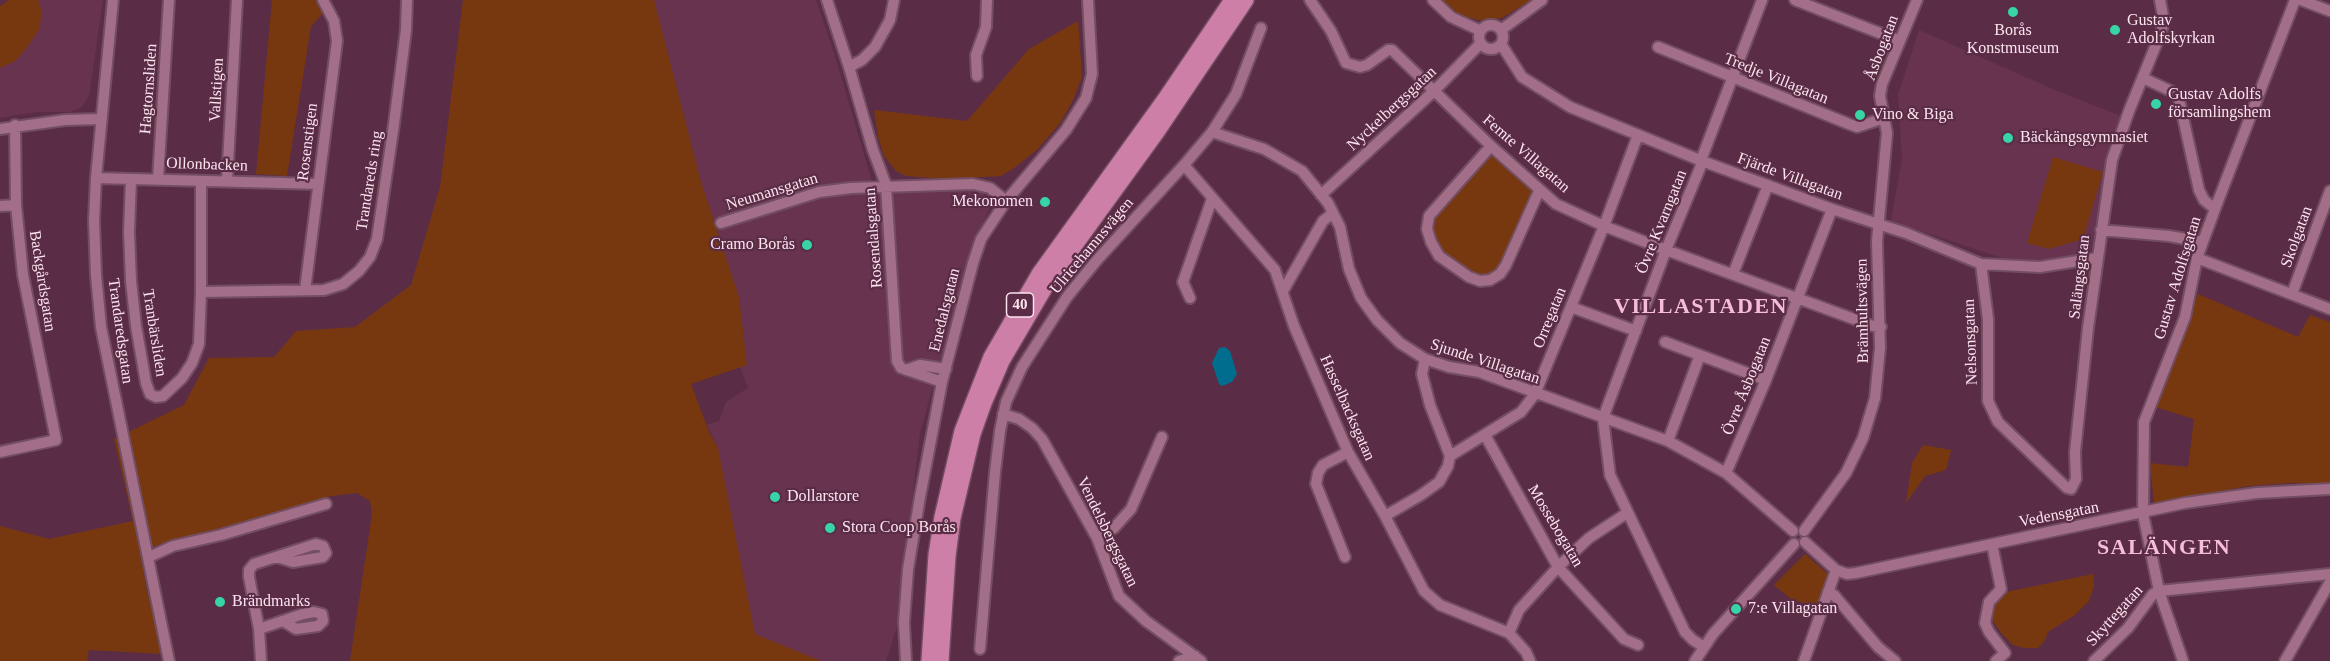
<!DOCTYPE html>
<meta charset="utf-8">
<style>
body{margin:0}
canvas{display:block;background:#5a2c45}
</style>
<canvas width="2330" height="661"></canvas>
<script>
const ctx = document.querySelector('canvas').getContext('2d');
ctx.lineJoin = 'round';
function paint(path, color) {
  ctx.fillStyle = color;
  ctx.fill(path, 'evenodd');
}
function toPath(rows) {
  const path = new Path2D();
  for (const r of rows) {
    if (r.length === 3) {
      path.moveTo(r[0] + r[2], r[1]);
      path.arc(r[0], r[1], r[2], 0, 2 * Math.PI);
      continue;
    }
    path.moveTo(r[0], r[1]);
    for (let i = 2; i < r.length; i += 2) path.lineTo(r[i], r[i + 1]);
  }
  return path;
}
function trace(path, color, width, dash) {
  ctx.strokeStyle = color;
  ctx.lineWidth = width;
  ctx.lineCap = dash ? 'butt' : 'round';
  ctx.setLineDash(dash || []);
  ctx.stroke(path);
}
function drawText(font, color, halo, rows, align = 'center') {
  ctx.font = font + ' Georgia,serif';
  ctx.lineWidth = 4.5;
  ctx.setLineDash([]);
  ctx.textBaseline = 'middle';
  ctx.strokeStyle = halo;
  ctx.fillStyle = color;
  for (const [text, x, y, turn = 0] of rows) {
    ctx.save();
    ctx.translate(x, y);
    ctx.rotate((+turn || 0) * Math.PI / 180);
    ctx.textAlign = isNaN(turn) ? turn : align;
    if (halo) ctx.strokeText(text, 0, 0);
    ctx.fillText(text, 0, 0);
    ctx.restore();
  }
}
paint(toPath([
 [38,0,103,0,89,96,82,107,70,112,36,112,0,118,0,68,15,61,25,50,42,12],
 [654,0,816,0,835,56,871,178,871,186,970,190,982,192,988,199,990,208,973,244,920,433,897,626,886,661,817,661,755,634,718,448,707,425,719,421,726,402,748,388,740,367,747,365,739,297,701,182],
 [1919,30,2055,90,2121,116,2107,164,2091,251,2056,262,2017,263,1891,221,1902,159,1898,95]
]), '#68334f');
paint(toPath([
 [9,0,38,0,42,12,39,30,25,50,15,61,0,68,0,6],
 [272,0,316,0,324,12,311,26,287,176,256,174],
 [463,0,654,0,701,182,739,297,747,365,691,384,709,432,718,448,755,634,821,661,350,661,372,514,370,501,357,493,331,496,282,512,163,543,140,552,147,592,156,622,163,654,89,650,87,661,0,661,0,526,49,539,133,521,114,439,184,405,209,358,274,357,296,331,355,327,411,285,440,187],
 [1441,0,1531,0,1502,18,1484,21,1461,16],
 [1078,21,1082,77,1073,100,1061,122,1038,149,1014,168,1001,176,945,179,906,176,896,171,884,156,878,137,874,110,967,121,1029,49],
 [1490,152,1534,194,1504,263,1489,277,1480,278,1441,254,1430,229,1432,217],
 [2053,157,2103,172,2083,239,2049,249,2027,243],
 [2198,294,2298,337,2310,315,2330,322,2330,484,2290,483,2248,486,2154,504,2150,463,2188,467,2194,419,2155,407],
 [1923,445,1951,450,1946,470,1925,476,1906,503,1912,463],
 [1805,554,1828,574,1816,607,1791,599,1774,585],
 [2093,574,2094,586,2089,601,2075,615,2048,632,2045,640,2038,648,2024,648,2013,645,2002,634,1993,621,1991,612,1995,602,2006,592]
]), '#78380f');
paint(toPath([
 [1225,347,1230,351,1237,374,1232,382,1222,386,1219,384,1212,363,1219,348]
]), '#006d8e');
const minor = toPath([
 [113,0,96,178,94,220,96,275,101,327,169,661],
 [827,0,849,67,873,150,886,185,897,361,901,368,942,382],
 [1310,0,1331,31,1346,63,1360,67,1367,65,1388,50,1392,50,1491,146,1556,204,1604,226,1666,250,1873,326,1881,327],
 [1433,0,1451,17,1481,31],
 [1795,0,1900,41],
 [2301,0,2330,11],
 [1491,37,12],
 [1501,30,1542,0],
 [1501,44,1522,77,1570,107,1702,161,1832,209,1906,233,1981,264,2040,267,2097,258],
 [1658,47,1849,124,1857,127,1884,118],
 [849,67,862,60,875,47,890,20,894,0],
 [977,76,976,55,986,27,987,0],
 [2143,78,2173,92,2179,99,2199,190,2204,200,2215,209,2197,258,2185,317,2144,422,2143,514,2159,591,2183,661],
 [0,129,65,120,100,119],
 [1212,132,1264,149,1302,171,1328,203,1340,227,1349,269,1361,298,1377,320,1400,343,1425,359,1449,367,1479,372,1668,441,1726,473,1793,531],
 [1491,146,1429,216,1427,229,1431,242,1439,256,1469,277,1480,281,1490,280,1500,274,1506,265,1539,191],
 [1184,165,1275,270,1294,326,1348,452,1385,516,1424,591,1440,605,1509,633,1526,652,1530,661],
 [96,178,318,184],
 [131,179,129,232,131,281,136,326,146,383,150,394,156,397,163,396,182,378,192,363,199,344,201,292,201,181],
 [158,179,169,0],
 [227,181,237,0],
 [1321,195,1434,91,1481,43],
 [0,206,16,205],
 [2215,209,2295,0],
 [721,223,819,192,851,188,973,184,990,188,1006,201],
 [2101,230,2169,236,2203,242],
 [2197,258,2330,309],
 [1981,264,1988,319,1988,401,1998,422,2067,488,2071,489,2076,479,2075,452,2088,328,2112,160,2129,111,2162,30,2163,16,2160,0],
 [1733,274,1768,185],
 [305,290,337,41,334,21,323,0],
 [1283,291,1323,221,1333,213],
 [201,292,324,290,343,284,359,271,370,257,377,239,394,124,406,30,407,0],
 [2292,294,2330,191],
 [1190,298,1183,282,1212,199],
 [1571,307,1636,331],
 [1665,342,1766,380],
 [1425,359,1422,374,1430,405,1450,456],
 [906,370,920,365,946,369],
 [1003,414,1019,419,1032,428,1042,439,1097,538,1119,596,1146,621,1201,661],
 [1485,435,1558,567,1624,639,1638,645],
 [1668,441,1700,355],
 [0,452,56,440,23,275,16,205,15,125],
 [1726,473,1766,380,1832,209],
 [1385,516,1421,495,1439,482,1448,466,1450,456,1521,412,1535,394,1604,226,1638,135],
 [1804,531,1846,473,1863,438,1875,398,1880,348,1877,241,1887,133,1880,96,1882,84,1917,0],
 [1097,538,1114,528,1131,509,1162,437],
 [1805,542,1836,570,1847,574,1856,573,2185,503,2257,493,2330,489],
 [1992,544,2001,589,1989,602,1985,623,1989,632,2005,653,1996,661],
 [149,557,173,546,221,535,326,504],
 [1345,557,1316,484,1318,473,1323,465,1348,452],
 [1828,592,1834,595,1878,647,1895,661],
 [259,629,303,614,314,612,322,614,323,621,318,626,296,629,283,621],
 [1509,633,1519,610,1558,567,1589,538,1627,513],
 [1704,647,1693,640,1685,632,1610,475,1603,418,1666,250,1700,168,1703,155,1762,0],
 [980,649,995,472,1000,431,1006,402,1022,367,1067,297,1097,260,1184,165,1212,132,1236,94,1261,28],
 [261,661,259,629,249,577,249,570,254,564,316,544,323,546,326,553,323,557,293,562,277,557],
 [906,661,904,622,908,569,920,497,942,382,973,263,981,239,1006,201,1066,130,1086,98,1092,74,1088,0],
 [1179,661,1195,656],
 [1695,661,1713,634,1794,544],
 [1804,661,1836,570],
 [2094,661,2128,628,2153,594,2159,591,2330,574],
 [2285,661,2330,582]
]);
const highway = toPath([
 [929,661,936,555,942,517,962,431,991,357,1039,274,1165,99,1232,0],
 [941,661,948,556,953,518,973,434,984,403,1002,361,1049,281,1157,132,1246,0]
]);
trace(minor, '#734e62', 14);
trace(highway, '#734e62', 18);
trace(minor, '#a26e88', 10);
trace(highway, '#ce7fa8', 15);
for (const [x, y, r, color] of [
 [2013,12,6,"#37d4a6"],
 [2115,30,6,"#37d4a6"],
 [2156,104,6,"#37d4a6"],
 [1860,115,6,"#37d4a6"],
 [2008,138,6,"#37d4a6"],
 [1045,202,6,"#37d4a6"],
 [807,245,6,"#37d4a6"],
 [775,497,6,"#37d4a6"],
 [830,528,6,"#37d4a6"],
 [220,602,6,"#37d4a6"],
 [1736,609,6,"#37d4a6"]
]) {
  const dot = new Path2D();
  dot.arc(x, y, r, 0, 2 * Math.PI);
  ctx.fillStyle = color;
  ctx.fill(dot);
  trace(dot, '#5a2c45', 2);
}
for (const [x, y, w] of [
 [1020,305,27]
]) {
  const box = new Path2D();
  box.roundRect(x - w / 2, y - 12, w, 24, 4.5);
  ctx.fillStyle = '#5a2c45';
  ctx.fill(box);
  trace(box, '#fce4ef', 1.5);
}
drawText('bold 15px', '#fce4ef', null, [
 ["40",1020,305]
]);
drawText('16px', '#fce4ef', '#5a2c45', [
 ["Gustav",2127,21],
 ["Adolfskyrkan",2127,39],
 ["Borås",2013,31,"center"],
 ["Konstmuseum",2013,49,"center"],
 ["Gustav Adolfs",2168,95],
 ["församlingshem",2168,113],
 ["Vino & Biga",1872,115],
 ["Bäckängsgymnasiet",2020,138],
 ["Mekonomen",1033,202,"right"],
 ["Cramo Borås",795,245,"right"],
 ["Dollarstore",787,497],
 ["Stora Coop Borås",842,528],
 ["Brändmarks",232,602],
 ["7:e Villagatan",1748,609]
], 'left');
drawText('16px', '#fce4ef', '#5a2c45', [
 ["Åsbogatan",1882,48,-69],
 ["Tredje Villagatan",1776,79,22],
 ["Hagtornsliden",149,89,-86],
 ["Vallstigen",217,90,-87],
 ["Nyckelbergsgatan",1392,109,-43],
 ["Rosenstigen",308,142,-83],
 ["Femte Villagatan",1526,154,41],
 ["Ollonbacken",207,165,2],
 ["Fjärde Villagatan",1790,177,20],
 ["Trandareds ring",370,181,-81],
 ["Neumansgatan",772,192,-17],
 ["Övre Kvarngatan",1662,222,-68],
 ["Skolgatan",2297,237,-70],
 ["Rosendalsgatan",874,238,-94],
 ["Ulricehamnsvägen",1092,246,-50],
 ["Salängsgatan",2080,277,-83],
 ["Gustav Adolfsgatan",2178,278,-73],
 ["Backgårdsgatan",42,281,81],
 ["Enedalsgatan",945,310,-76],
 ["Brämhultsvägen",1863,311,-91],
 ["Orregatan",1550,318,-68],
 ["Trandaredsgatan",120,331,82],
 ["Tranbärsliden",154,333,81],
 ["Nelsonsgatan",1971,342,-92],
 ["Sjunde Villagatan",1485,362,18],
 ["Övre Åsbogatan",1747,386,-68],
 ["Hasselbacksgatan",1347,408,66],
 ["Vedensgatan",2059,515,-11],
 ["Mossebogatan",1555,526,59],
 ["Vendelsbergsgatan",1107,532,64],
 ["Skyttegatan",2115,616,-48]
]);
ctx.letterSpacing = '1.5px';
drawText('bold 22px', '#f6bdd9', '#5a2c45', [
 ["VILLASTADEN",1701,307],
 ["SALÄNGEN",2164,548]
]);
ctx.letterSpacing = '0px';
</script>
